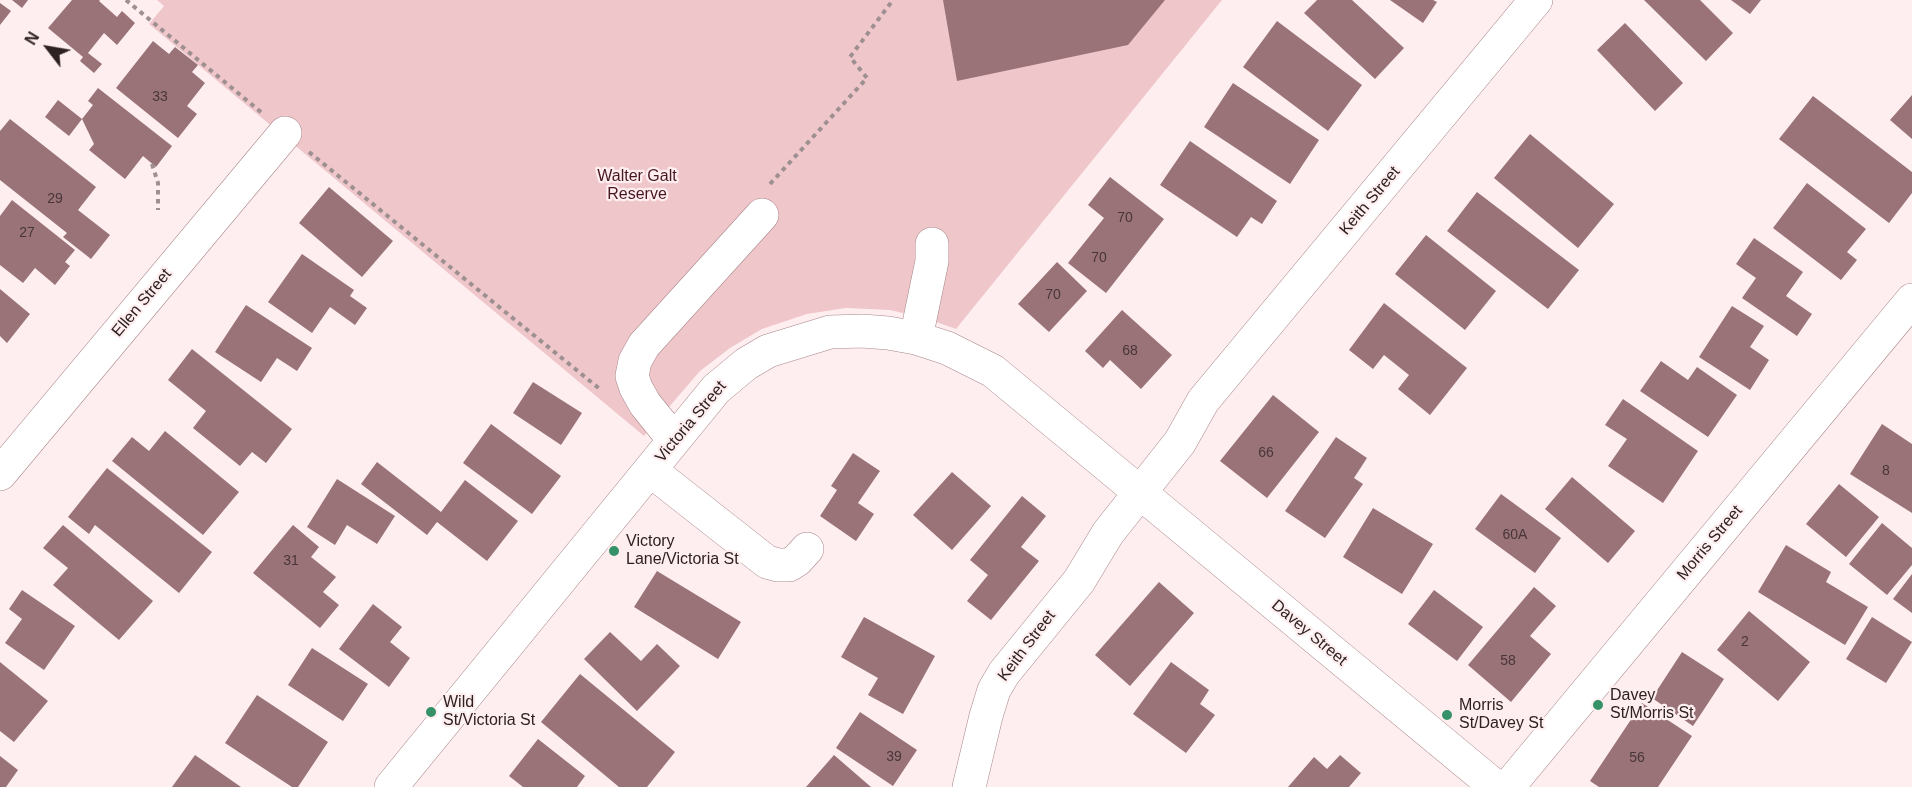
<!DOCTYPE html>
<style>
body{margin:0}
#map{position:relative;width:1912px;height:787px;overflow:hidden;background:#feeeef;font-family:Arial,sans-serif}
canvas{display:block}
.north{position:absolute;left:18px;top:18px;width:60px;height:60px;-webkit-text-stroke:4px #feeeef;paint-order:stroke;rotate:301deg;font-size:16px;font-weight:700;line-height:24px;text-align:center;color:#2e2122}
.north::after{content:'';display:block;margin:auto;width:21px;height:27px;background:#2e2122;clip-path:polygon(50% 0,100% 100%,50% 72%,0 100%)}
</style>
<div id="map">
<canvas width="1912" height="787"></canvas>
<div class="north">N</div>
</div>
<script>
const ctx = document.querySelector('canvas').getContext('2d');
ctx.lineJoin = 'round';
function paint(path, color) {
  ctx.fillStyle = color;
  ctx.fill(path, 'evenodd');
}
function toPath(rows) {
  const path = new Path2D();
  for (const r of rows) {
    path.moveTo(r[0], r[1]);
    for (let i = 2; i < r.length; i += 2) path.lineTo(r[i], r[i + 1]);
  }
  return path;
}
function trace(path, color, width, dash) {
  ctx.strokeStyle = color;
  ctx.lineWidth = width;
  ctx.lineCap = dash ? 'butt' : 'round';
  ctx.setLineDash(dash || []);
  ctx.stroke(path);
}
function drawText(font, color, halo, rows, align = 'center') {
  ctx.font = font + ' Arial,sans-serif';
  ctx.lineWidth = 4.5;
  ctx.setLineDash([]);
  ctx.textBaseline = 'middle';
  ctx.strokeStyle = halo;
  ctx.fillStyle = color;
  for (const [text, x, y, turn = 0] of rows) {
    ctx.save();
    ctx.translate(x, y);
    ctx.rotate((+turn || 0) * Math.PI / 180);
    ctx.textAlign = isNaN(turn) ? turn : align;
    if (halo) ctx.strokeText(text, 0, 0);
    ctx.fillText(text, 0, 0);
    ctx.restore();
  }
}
paint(toPath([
 [157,0,1222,0,956,329,928,319,890,310,846,308,807,314,762,329,730,348,700,371,644,436,149,24,164,6]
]), '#efc7cb');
paint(toPath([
 [12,0,28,0,22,8],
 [72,0,100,0,99,1,117,17,122,11,135,23,117,45,104,33,88,53,102,64,94,73,80,61,83,57,48,28],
 [943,0,1165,0,1128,45,957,81],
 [1317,0,1352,0,1404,48,1375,79,1304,13],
 [1390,0,1433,0,1437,2,1423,23],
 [1644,0,1700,0,1733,33,1706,61],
 [1731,0,1761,0,1750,14],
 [0,3,11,11,0,25],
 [1277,21,1362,85,1328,131,1243,67],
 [1625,23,1683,83,1655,111,1597,50],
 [153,41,169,54,175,47,198,65,192,72,205,83,187,106,197,114,178,138,116,88],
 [1233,83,1319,140,1290,184,1204,127],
 [98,88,172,146,156,167,143,156,125,179,89,150,94,144,82,119,69,136,45,117,58,100,82,119,93,105,88,101],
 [1912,95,1912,139,1890,120],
 [1813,96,1912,172,1912,193,1889,223,1779,139],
 [10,119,96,187,78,210,110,235,91,259,63,237,67,233,0,180,0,131],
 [1530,134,1614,204,1578,248,1494,178],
 [1190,141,1277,201,1262,224,1251,217,1237,237,1160,185],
 [1110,177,1164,219,1106,293,1068,263,1104,218,1088,205],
 [1807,183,1866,229,1847,252,1857,260,1841,280,1773,228],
 [329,187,393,241,362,277,299,223],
 [1477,192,1579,270,1548,309,1447,231],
 [12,200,75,250,65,262,70,266,55,285,35,268,23,283,0,265,0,216],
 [1426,235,1496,291,1465,330,1395,274],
 [1754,238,1803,272,1786,296,1812,314,1797,336,1742,298,1756,278,1736,264],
 [302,254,354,290,350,296,367,308,355,325,330,307,312,333,268,302],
 [1057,262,1087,291,1049,332,1018,304],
 [0,289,30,314,7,343,0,336],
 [1384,303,1467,368,1430,415,1398,389,1409,375,1384,355,1373,369,1349,350],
 [246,305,312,348,297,371,277,358,261,382,215,352],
 [1732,306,1764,326,1750,347,1769,360,1750,390,1699,357],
 [1122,310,1172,355,1141,389,1110,360,1103,368,1085,351],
 [192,349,292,429,266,463,252,452,240,466,193,428,206,411,168,380],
 [1661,361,1688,380,1697,367,1737,395,1708,437,1640,391],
 [533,382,582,413,561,445,513,413],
 [1273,395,1319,432,1267,498,1220,461],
 [1623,399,1698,451,1663,503,1608,466,1627,439,1605,425],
 [491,424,561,476,532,514,463,463],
 [1882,424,1912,444,1912,513,1850,474],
 [165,431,239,492,203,535,112,461,132,437,149,451],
 [1336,437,1367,458,1354,478,1363,484,1325,538,1285,511],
 [853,453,880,471,858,503,874,514,856,541,820,516,837,490,831,486],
 [377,462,441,512,465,480,518,521,487,561,437,522,427,535,361,484],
 [107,468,212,552,179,593,95,525,89,534,68,517],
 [952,472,991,506,952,550,913,515],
 [1572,477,1635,531,1608,563,1545,509],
 [337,479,395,516,377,544,347,525,335,545,307,527],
 [1839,484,1879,517,1846,557,1806,524],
 [1501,494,1561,538,1535,573,1475,529],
 [1022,496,1046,516,1021,547,1039,561,991,620,967,601,988,575,970,560],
 [1373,508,1433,544,1402,594,1343,557],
 [1882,523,1912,548,1912,565,1887,595,1849,564],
 [63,525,153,601,119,640,53,585,68,568,43,548],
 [293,525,319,547,311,557,336,577,323,592,339,605,320,628,253,573],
 [1786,545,1831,572,1826,582,1868,607,1845,645,1758,592],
 [657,571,741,622,718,659,634,607],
 [1912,574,1912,613,1893,599],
 [1159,582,1194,613,1130,686,1095,655],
 [1534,587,1556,606,1530,636,1551,654,1511,702,1468,665],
 [22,590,75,626,44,670,5,643,22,619,9,609],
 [1434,590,1483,627,1457,661,1408,624],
 [373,604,402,627,390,642,410,658,389,687,339,649],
 [1749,611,1810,662,1778,701,1717,650],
 [864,617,935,656,903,714,868,695,878,678,841,657],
 [1872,617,1912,642,1886,683,1846,659],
 [610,632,641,661,657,644,680,666,637,711,584,659],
 [312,648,368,684,343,721,288,685],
 [1682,652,1724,679,1693,726,1652,698],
 [0,662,48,701,14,742,0,731],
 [1171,662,1209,690,1200,704,1215,715,1186,753,1133,714],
 [580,674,675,752,647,787,619,787,541,722],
 [257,695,328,742,298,787,292,787,225,743],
 [1642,703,1692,736,1658,787,1599,787,1590,781],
 [860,712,917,750,893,786,836,748],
 [538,739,585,776,577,787,523,787,509,776],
 [195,755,241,787,172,787],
 [834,755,871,787,806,787],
 [1340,755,1361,773,1349,787,1288,787,1314,757,1327,769],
 [0,756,18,770,6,787,0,787]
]), '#997378');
const minor = toPath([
 [916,338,932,261,932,244],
 [674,440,645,404,636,388,632,376,635,361,644,345,762,215],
 [650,470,767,562,778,565,789,565,797,560,807,549],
 [0,474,285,133],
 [391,787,716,389,746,364,768,351,830,332,862,331,888,333,916,338,947,348,993,371,1496,787],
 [969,787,986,716,994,690,1004,673,1079,581,1108,533,1180,442,1203,401,1536,0],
 [1508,787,1912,300]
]);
trace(minor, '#a88589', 34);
trace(toPath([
 [126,0,262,113],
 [309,152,601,390],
 [152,164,158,183,158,210],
 [770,184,867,78,850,57,893,0]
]), '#9e8f90', 4, [4.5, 4.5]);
trace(minor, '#fff', 33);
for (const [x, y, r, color] of [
 [614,551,6,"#359167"],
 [1598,705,6,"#359167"],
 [431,712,6,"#359167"],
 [1447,715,6,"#359167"]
]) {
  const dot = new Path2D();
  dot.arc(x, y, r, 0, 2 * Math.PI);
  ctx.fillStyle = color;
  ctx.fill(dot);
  trace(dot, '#feeeef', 2);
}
drawText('14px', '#493638', null, [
 ["33",160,97],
 ["29",55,199],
 ["70",1125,218],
 ["27",27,233],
 ["70",1099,258],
 ["70",1053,295],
 ["68",1130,351],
 ["66",1266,453],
 ["8",1886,471],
 ["60A",1515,535],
 ["31",291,561],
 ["2",1745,642],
 ["58",1508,661],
 ["39",894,757],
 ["56",1637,758]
]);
drawText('16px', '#481621', '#feeeef', [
 ["Walter Galt",637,177],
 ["Reserve",637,195]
]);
drawText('16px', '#2e2122', '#feeeef', [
 ["Keith Street",1370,201,-50],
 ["Ellen Street",142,303,-50],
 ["Victoria Street",691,422,-50],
 ["Morris Street",1710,543,-50],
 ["Davey Street",1309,633,40],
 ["Keith Street",1027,646,-53]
]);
drawText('16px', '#2e2122', '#feeeef', [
 ["Victory",626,542],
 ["Lane/Victoria St",626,560],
 ["Davey",1610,696],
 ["St/Morris St",1610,714],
 ["Wild",443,703],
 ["St/Victoria St",443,721],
 ["Morris",1459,706],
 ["St/Davey St",1459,724]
], 'left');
</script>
